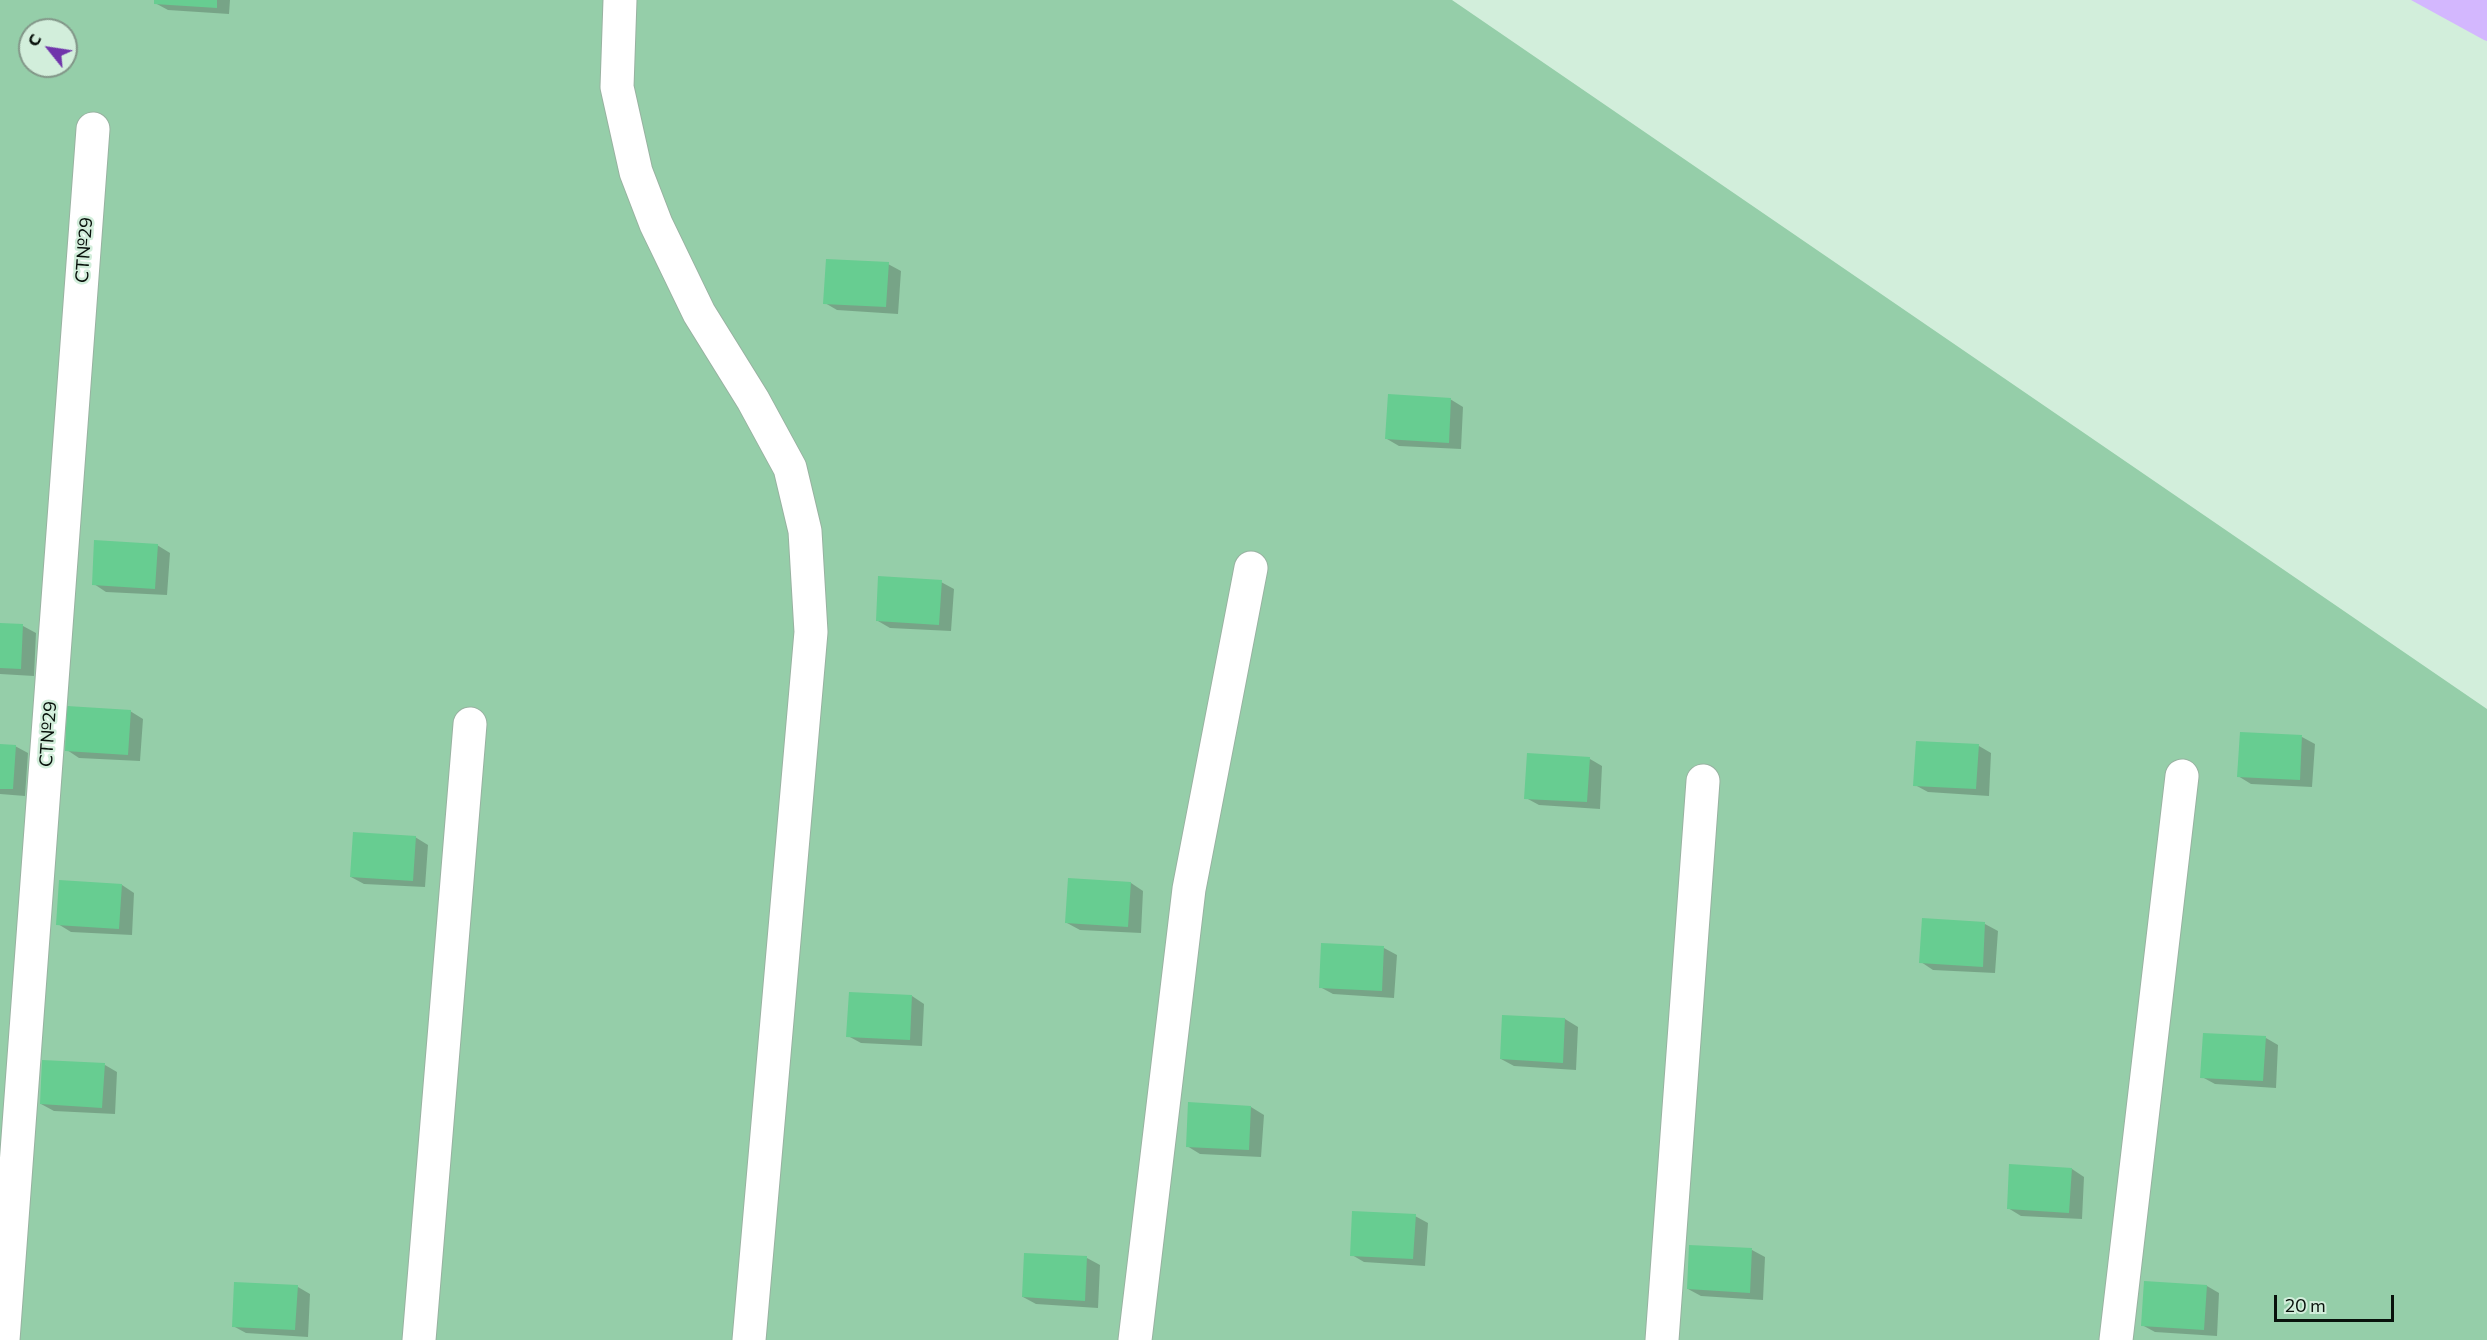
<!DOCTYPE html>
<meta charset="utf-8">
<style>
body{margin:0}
#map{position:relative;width:2487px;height:1340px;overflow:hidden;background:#d2eedb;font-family:Commissioner,sans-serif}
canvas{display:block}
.north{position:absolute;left:18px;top:18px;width:60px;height:60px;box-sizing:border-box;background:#d2eedb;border:2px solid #829688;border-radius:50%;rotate:300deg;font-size:16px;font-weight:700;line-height:24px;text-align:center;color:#09120c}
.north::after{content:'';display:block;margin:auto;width:21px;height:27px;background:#7035ab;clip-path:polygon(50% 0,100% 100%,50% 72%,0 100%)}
.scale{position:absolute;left:2274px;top:1295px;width:120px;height:27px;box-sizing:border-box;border:3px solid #09120c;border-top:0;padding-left:8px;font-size:18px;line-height:21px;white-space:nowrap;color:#09120c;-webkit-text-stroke:4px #d2eedb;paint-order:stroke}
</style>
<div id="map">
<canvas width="2487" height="1340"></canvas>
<div class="north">С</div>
<div class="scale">20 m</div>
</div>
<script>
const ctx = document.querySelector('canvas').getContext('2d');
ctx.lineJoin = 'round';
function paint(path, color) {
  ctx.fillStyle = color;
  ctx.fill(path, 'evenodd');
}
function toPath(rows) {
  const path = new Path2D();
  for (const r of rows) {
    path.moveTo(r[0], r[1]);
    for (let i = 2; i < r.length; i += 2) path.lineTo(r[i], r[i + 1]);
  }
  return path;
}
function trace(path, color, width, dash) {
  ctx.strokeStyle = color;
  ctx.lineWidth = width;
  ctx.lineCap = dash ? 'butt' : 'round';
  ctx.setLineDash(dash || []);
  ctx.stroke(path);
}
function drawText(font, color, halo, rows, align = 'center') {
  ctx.font = font + ' Commissioner,sans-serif';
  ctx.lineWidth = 5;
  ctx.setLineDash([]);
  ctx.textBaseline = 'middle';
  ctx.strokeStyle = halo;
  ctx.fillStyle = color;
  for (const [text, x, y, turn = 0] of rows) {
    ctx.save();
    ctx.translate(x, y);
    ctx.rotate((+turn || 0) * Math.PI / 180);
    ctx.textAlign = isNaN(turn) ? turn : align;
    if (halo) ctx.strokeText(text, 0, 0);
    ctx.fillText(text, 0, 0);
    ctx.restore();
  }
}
paint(toPath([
 [0,0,1452,0,2487,709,2487,1340,0,1340],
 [30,30,66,30,66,66,30,66]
]), '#95cea9');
paint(toPath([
 [2411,0,2487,0,2487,41,2484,40]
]), '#d3b7fe');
paint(toPath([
 [155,0,230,0,229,14,168,10,155,3],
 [888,264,901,271,898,314,837,310,825,303],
 [1450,399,1463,407,1461,449,1399,446,1387,439],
 [157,545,170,553,167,595,106,592,94,584],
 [941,582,954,589,951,631,890,628,878,621],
 [0,625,23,626,36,633,34,676,0,674],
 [130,711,143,719,140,761,79,758,67,750],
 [2241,734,2302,737,2315,744,2312,787,2251,784,2238,776],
 [0,745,15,746,28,753,25,796,0,794],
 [1979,746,1991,753,1989,796,1928,792,1915,785],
 [1590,759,1602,766,1600,809,1539,805,1526,798],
 [415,837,428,845,425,887,364,884,351,877],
 [1131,883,1143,891,1141,933,1080,930,1067,923],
 [122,885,134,893,132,935,71,932,58,924],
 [1985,924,1998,931,1995,973,1933,970,1921,962],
 [1384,948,1397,955,1394,998,1333,994,1320,987],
 [912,996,924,1004,922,1046,861,1043,848,1036],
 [1504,1016,1565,1019,1578,1027,1576,1070,1514,1066,1501,1059],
 [2266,1038,2278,1045,2276,1088,2215,1084,2202,1077],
 [105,1065,117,1072,115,1114,54,1111,41,1104],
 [1251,1107,1264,1115,1261,1157,1200,1154,1187,1146],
 [2072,1169,2084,1177,2082,1219,2021,1216,2008,1208],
 [1415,1216,1428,1223,1425,1266,1364,1262,1352,1255],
 [1752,1250,1765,1257,1763,1300,1701,1296,1688,1289],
 [1087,1258,1100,1265,1098,1308,1036,1304,1023,1297],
 [2207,1286,2219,1293,2217,1336,2155,1332,2142,1325],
 [298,1287,310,1294,308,1337,246,1333,233,1326]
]), '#0003');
paint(toPath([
 [154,0,217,0,217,8,154,4],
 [826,259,889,262,886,307,823,304],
 [1388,394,1451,398,1449,443,1385,439],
 [94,540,158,544,155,589,92,585],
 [878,576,942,580,939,625,876,621],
 [0,623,23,624,21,669,0,668],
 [67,706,131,710,128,755,65,751],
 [2240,732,2302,735,2300,780,2237,777],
 [1916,741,1979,744,1976,789,1913,786],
 [0,744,16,745,13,789,0,789],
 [1527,753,1590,757,1587,802,1524,799],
 [353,832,416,836,413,881,350,877],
 [1068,878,1131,882,1128,927,1065,923],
 [59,880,122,884,119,929,56,925],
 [1922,918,1985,922,1983,967,1919,963],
 [1321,943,1384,946,1382,991,1319,988],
 [849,992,912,995,910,1040,846,1037],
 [1502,1015,1565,1018,1563,1063,1500,1059],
 [2203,1033,2266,1036,2263,1081,2200,1078],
 [42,1060,105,1063,102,1108,40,1104],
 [1188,1102,1251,1106,1249,1150,1186,1147],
 [2009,1164,2072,1168,2069,1213,2007,1209],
 [1352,1211,1416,1214,1413,1259,1350,1256],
 [1689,1245,1752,1248,1750,1293,1687,1289],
 [1024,1253,1087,1256,1085,1301,1022,1297],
 [2144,1281,2207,1285,2204,1330,2141,1326],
 [234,1282,298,1285,295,1330,232,1327]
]), '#67cd91');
const minor = toPath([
 [620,0,617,87,636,172,656,224,699,313,753,400,790,468,805,531,811,632,749,1340],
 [3,1340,93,129],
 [419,1340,470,724],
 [1135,1340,1189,889,1251,568],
 [1662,1340,1703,781],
 [2116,1340,2182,776]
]);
trace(minor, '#98b2a1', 35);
trace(minor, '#fff', 33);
drawText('18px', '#09120c', '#d2eedb', [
 ["СТ№29",84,250,-86],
 ["СТ№29",48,734,-86]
]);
</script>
